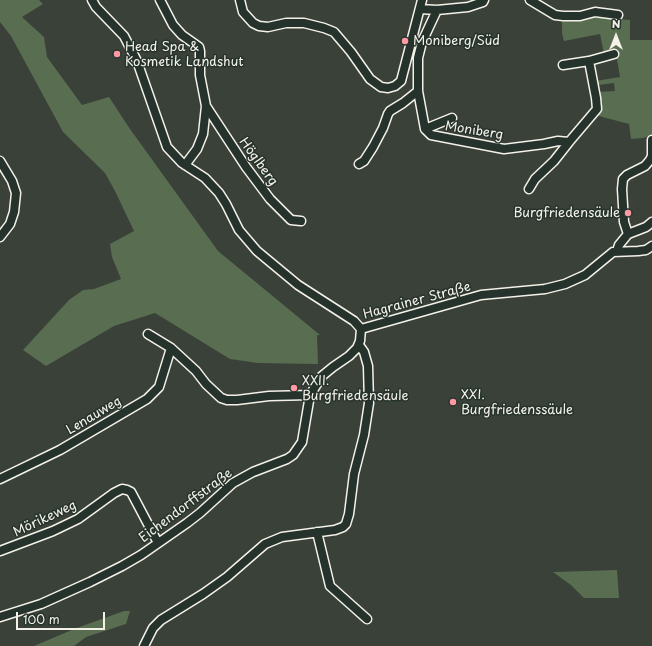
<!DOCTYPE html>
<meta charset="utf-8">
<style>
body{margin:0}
#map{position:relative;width:652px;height:646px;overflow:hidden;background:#3a4138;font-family:"Playpen Sans",sans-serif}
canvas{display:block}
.north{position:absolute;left:596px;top:16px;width:40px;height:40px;-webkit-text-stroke:3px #26332d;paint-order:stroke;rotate:0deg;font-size:11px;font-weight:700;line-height:16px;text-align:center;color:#f4f1e8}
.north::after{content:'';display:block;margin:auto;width:14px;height:18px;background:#f4f1e8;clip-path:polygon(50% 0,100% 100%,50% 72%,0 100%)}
.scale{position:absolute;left:16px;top:612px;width:89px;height:18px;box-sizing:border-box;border:2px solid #f4f1e8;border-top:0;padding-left:5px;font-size:12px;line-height:14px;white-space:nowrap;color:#f4f1e8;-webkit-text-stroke:3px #26332d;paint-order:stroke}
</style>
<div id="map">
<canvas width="652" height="646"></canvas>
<div class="north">N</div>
<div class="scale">100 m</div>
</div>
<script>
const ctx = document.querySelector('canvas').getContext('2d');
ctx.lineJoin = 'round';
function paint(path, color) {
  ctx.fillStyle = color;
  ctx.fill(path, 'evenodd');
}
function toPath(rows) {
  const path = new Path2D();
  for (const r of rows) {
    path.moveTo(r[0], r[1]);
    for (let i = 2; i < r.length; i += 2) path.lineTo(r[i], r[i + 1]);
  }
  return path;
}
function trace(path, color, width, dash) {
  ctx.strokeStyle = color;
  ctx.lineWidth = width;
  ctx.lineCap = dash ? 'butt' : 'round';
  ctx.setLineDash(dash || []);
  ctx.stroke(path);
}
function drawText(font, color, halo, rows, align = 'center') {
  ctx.font = font + ' "Playpen Sans",sans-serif';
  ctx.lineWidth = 3;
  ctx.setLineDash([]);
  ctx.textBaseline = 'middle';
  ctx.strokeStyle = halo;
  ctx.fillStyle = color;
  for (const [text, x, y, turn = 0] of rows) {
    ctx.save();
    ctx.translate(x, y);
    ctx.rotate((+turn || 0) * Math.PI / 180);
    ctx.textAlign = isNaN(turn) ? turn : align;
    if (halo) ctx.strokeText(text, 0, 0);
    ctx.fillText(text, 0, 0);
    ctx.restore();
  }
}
paint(toPath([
 [0,0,39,0,43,4,22,17,44,37,47,57,82,105,109,97,130,129,218,251,320,335,317,335,318,364,258,363,230,359,155,313,114,326,46,366,23,350,69,300,83,290,94,289,121,279,112,257,110,244,134,231,115,191,105,173,63,132,11,36,0,22],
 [603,15,617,19,630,20,630,40,652,40,652,135,643,138,631,139,629,124,595,115,600,107,599,92,615,91,614,83,598,85,596,81,620,77,616,53,604,54,600,34,564,41,562,33,562,18],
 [617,570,619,598,584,598,571,585,553,572],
 [124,611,130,611,126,624,86,637,74,646,34,646,74,629]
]), '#596d51');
const minor = toPath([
 [92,0,96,7,124,36,137,61,167,147,182,163,205,178,219,193,226,204,239,230,257,251,298,285,354,321,361,329],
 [160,0,173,25,182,35,199,47,200,51,200,75,206,106,203,134,197,149,185,165],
 [240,0,243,12,253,23,259,26,268,27,286,23,304,23,324,28,334,32,351,52,370,79,381,87,388,88,395,86,401,81,422,0],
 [530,0,555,15,563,16,580,16,595,12,618,15],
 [420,9,437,10,468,7,483,2,484,0],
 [437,10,422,42,418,58,418,91,425,129,431,135,504,149,544,144,558,141,569,142,597,109,596,98,589,61,614,54],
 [563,65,589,61],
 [206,106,246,167,270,199,291,220,301,221],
 [425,129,452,118],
 [0,161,12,181,16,193,14,212,10,224,0,237],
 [359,164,364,161,373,147,383,128,388,114,390,111,403,103,418,91],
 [529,189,535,179,554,161,569,142],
 [628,234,624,222,622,189,623,179,627,175,645,166,650,160,652,156,652,140],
 [617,251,619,245,628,234,646,227,652,222],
 [361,329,481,295,545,289,565,284,585,275,613,252,638,251,646,250,652,246],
 [148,334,171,348,196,371,206,384,221,398,227,400,237,400,269,396,310,395],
 [0,479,60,450,147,399,159,387,171,348],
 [317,532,330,586,367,619],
 [0,551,53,531,78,519,114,493,122,489,127,490,131,492,158,543],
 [0,617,41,604,90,582,122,566,141,555,187,523,200,513,233,483,253,472,287,459,293,455,302,442,310,395,322,376,333,367,349,356,357,348,360,341,361,329],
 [144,646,153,628,161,620,203,594,227,577,265,544,282,537,335,530,343,527,346,524,349,514,354,474,364,435,369,403,368,366,364,352,359,345]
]);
trace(minor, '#f4f1e8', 11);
trace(minor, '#26332d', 8);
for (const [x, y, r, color] of [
 [405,41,4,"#ff9aa2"],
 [117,54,4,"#ff9aa2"],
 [628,213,4,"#ff9aa2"],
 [294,388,4,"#ff9aa2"],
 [453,402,4,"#ff9aa2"]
]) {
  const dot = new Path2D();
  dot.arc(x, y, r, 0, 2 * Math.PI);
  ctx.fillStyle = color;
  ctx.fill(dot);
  trace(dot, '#26332d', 1.5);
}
drawText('13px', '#f4f1e8', '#26332d', [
 ["Moniberg/Süd",413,41],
 ["Head Spa &",125,47],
 ["Kosmetik Landshut",125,62],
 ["Burgfriedensäule",620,213,"right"],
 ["XXII.",302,381],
 ["Burgfriedensäule",302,396],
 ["XXI.",461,395],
 ["Burgfriedenssäule",461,410]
], 'left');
drawText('13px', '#f4f1e8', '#26332d', [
 ["Moniberg",474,131,9],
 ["Höglberg",258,162,54],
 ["Hagrainer Straße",417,301,-15],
 ["Lenauweg",94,416,-31],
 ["Eichendorffstraße",186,506,-37],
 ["Mörikeweg",45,519,-25]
]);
</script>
